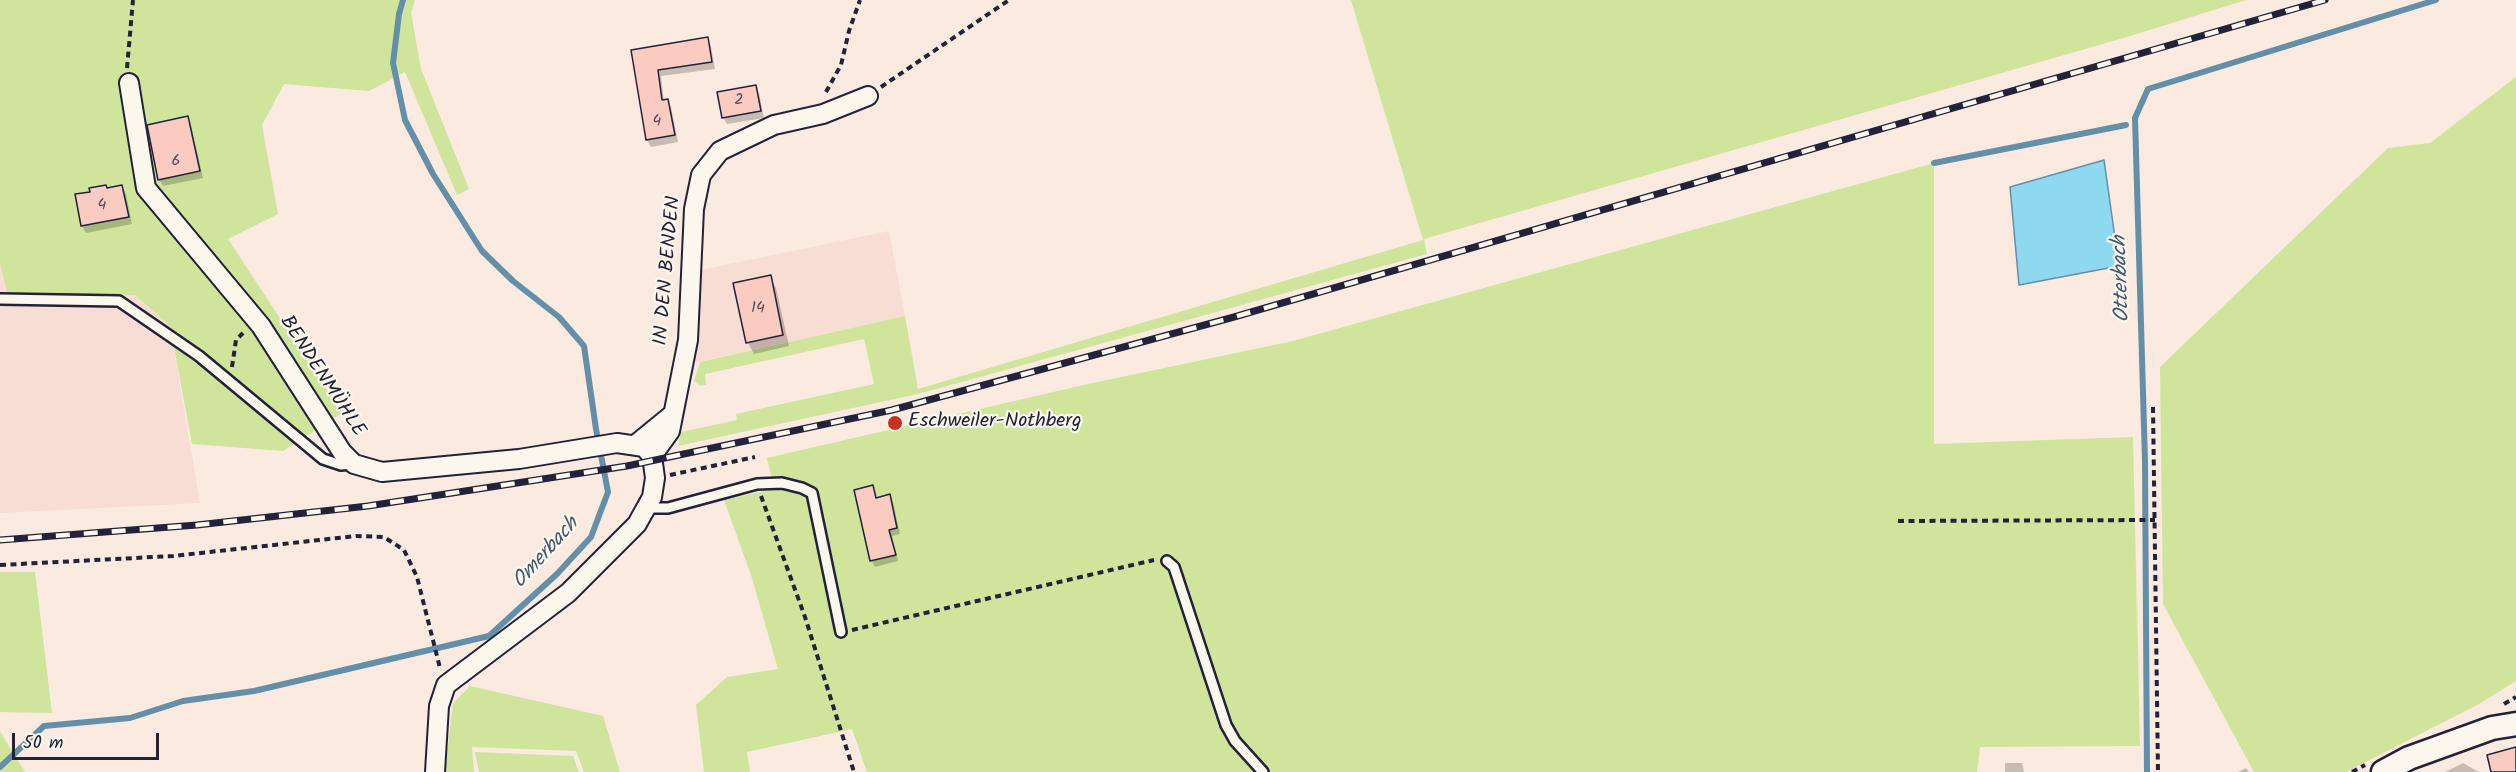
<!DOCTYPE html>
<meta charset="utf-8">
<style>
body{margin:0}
#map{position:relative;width:2516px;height:772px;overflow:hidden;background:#fbeadf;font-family:Kalam,sans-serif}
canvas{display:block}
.scale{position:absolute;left:12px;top:733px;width:147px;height:27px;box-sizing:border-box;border:3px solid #22223b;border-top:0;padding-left:8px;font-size:18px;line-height:21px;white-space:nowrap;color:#22223b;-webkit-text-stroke:4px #fbf7ec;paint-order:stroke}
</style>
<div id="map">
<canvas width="2516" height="772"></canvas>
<div class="scale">50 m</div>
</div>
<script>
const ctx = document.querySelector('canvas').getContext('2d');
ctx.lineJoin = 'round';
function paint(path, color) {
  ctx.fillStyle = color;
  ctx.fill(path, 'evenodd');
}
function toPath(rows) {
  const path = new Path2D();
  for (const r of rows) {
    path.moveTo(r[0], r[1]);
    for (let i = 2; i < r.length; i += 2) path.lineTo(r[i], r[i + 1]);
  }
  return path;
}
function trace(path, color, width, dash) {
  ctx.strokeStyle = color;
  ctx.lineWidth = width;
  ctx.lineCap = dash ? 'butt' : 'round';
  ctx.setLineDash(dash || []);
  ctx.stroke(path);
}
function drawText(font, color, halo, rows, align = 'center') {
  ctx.font = font + ' Kalam,sans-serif';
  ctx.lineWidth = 4.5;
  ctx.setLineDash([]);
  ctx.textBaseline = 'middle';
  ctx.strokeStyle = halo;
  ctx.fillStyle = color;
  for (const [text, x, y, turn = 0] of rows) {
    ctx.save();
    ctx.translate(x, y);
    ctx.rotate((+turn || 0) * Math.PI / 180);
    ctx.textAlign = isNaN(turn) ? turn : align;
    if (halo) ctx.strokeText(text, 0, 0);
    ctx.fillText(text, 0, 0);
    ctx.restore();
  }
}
paint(toPath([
 [889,231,905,316,693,363,701,270],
 [0,264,8,295,135,295,170,326,200,503,0,513]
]), '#f7ddd3');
paint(toPath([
 [0,0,415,0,411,13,421,69,469,189,457,195,405,72,369,91,284,84,262,125,278,214,228,239,342,413,283,451,192,444,170,326,135,295,8,295,0,264],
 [1351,0,2246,0,2127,37,1424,239,1427,254,918,394,678,446,681,432,737,420,736,414,874,384,864,339,705,374,706,385,700,386,694,381,700,362,905,316,918,389,1423,240],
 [2516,77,2516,681,2479,704,2346,772,2254,772,2163,604,2160,367,2388,148,2430,143],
 [1934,163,1934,444,2133,437,2140,746,1980,747,1977,772,867,772,852,729,747,752,750,772,704,772,696,705,727,677,778,669,752,578,724,500,774,489,767,458,1088,384,1293,341],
 [0,572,35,572,52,713,0,712],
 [470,686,603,716,620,772,584,772,576,751,472,747,474,772,445,772,453,703],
 [0,731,25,772,0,772],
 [475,752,573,756,579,772,479,772]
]), '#cfe59b');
const water = toPath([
 [2104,160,2119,266,2019,285,2010,187,2104,160]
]);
paint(water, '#8fd9f0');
trace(water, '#6390a8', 1.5);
paint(toPath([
 [708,39,711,46,715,69,661,76,664,101,667,100,671,107,678,142,651,147,647,140,633,52],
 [755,86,759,93,764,118,727,124,723,117],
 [187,118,191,125,203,178,163,186,159,179],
 [122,187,126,194,132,224,86,233,82,226,107,190],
 [770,277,776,288,789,346,754,354,748,343,735,285],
 [872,487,877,499,889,496,893,502,900,534,892,536,898,561,875,567,872,561,855,491],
 [2005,763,2022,763,2024,772,2005,772],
 [2463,763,2479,772,2445,772],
 [2246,768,2249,772,2238,772]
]), '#0003');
trace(toPath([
 [1934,163,2126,125],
 [0,767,44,726,130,718,183,701,254,691,489,636,557,574,591,537,608,492,596,429,584,346,559,317,513,281,482,251,433,174,405,120,393,63,399,14,403,0],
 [2147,772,2145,461,2135,118,2148,89,2436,0]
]), '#6390a8', 6);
const building = toPath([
 [708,37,712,62,658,70,662,100,668,99,675,135,646,140,631,50,708,37],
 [756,85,761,111,722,118,717,92,756,85],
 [188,116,200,171,158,180,147,125,188,116],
 [106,185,107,188,122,185,129,217,81,226,75,194,90,192,89,188,106,185],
 [771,275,783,335,746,343,733,283,771,275],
 [873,485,876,498,890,494,897,528,889,530,896,555,870,561,854,490,873,485],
 [2516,747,2516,772,2491,772,2487,755,2516,747]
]);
paint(building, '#facbc0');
trace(building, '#22223b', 1.5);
const service = toPath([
 [0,299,119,301,199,356,323,459,341,465,352,464],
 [648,508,668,508,757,484,782,483,802,488,812,493,841,632],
 [1167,561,1174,567,1226,725,1235,741,1263,772]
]);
const minor = toPath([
 [129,83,146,188,261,326,342,452,354,464,382,472,519,459,617,443,644,447,652,456],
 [635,445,673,414],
 [652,456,670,431,688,340,694,209,701,175,720,151,774,125,823,114,868,96],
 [435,772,439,706,446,685,568,593,637,524,652,497,655,478,652,456]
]);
const tertiary = toPath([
 [2383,772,2409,758,2492,728,2516,724]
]);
trace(service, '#22223b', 14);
trace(minor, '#22223b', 22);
trace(tertiary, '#22223b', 27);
trace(toPath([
 [127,68,133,0],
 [881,87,1009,0],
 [826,92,841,65,849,31,860,0],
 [232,367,236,340,243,333],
 [2153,407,2158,772],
 [670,475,755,457],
 [761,496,805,617,854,772],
 [1898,521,2155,520],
 [0,565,173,556,356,536,384,537,404,550,417,577,440,668],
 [852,630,1154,560],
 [2504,704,2516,697],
 [2352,772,2365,765]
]), '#22223b', 4, [6, 4.5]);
trace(service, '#fbf7ec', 9);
trace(minor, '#fbf7ec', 18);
trace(tertiary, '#fbf7ec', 22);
const rail = toPath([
 [0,540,197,525,368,506,627,466,892,410,1234,317,2325,0]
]);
trace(rail, '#22223b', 7);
trace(rail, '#fbf7ec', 4.5, [14]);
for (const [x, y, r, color] of [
 [895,423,8,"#c8321e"]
]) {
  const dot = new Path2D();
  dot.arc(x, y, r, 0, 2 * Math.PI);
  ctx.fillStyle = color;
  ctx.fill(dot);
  trace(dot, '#fbf7ec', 2);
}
drawText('16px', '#584c5c', null, [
 ["2",739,101],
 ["4",657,122],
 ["6",176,162],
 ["4",102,206],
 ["14",758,309]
]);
drawText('20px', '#22223b', '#fbf7ec', [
 ["IN DEN BENDEN",669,271,-85],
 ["BENDENMÜHLE",321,377,57]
]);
drawText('20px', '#22223b', '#fbf7ec', [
 ["Eschweiler-Nothberg",908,423]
], 'left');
drawText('italic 21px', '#435971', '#fbf7ec', [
 ["Otterbach",2123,279,-92],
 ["Omerbach",547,554,-48]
]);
</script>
